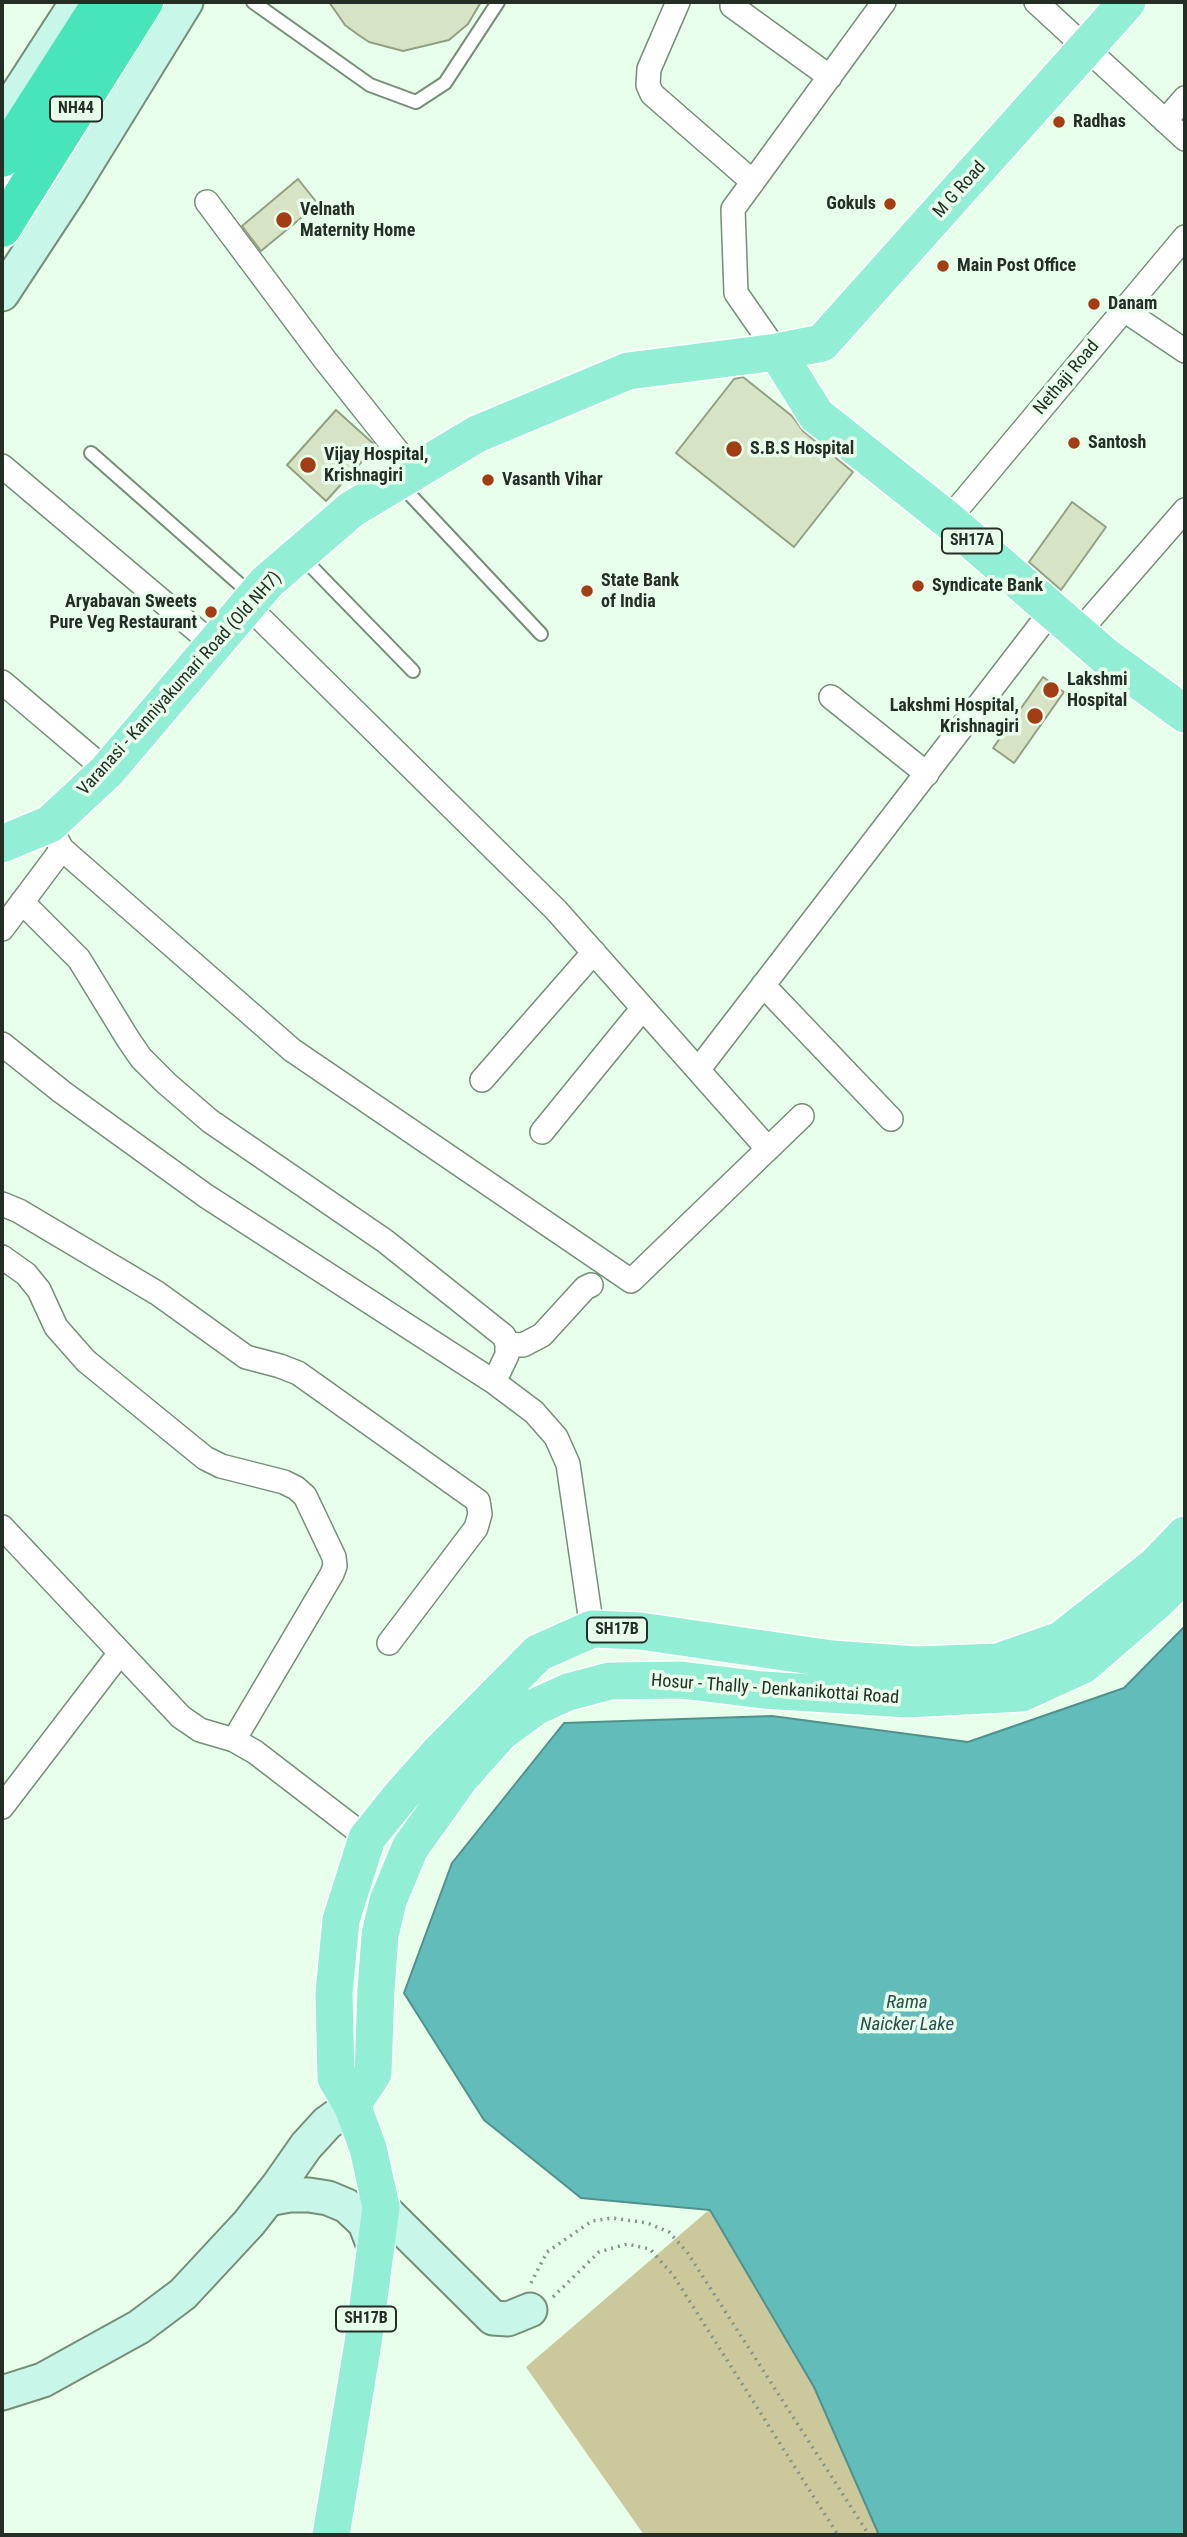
<!DOCTYPE html>
<style>
body{margin:0}
#map{position:relative;width:1187px;height:2537px;overflow:hidden;background:#e8ffeb;font-family:"Roboto Condensed",sans-serif}
canvas{display:block}
.frame{position:absolute;inset:0;border:4px solid #242e25;pointer-events:none}
</style>
<div id="map">
<canvas width="1187" height="2537"></canvas>
<div class="frame"></div>
</div>
<script>
const ctx = document.querySelector('canvas').getContext('2d');
ctx.lineJoin = 'round';
function paint(path, color) {
  ctx.fillStyle = color;
  ctx.fill(path, 'evenodd');
}
function toPath(rows) {
  const path = new Path2D();
  for (const r of rows) {
    path.moveTo(r[0], r[1]);
    for (let i = 2; i < r.length; i += 2) path.lineTo(r[i], r[i + 1]);
  }
  return path;
}
function trace(path, color, width, dash) {
  ctx.strokeStyle = color;
  ctx.lineWidth = width;
  ctx.lineCap = dash ? 'butt' : 'round';
  ctx.setLineDash(dash || []);
  ctx.stroke(path);
}
function drawText(font, color, halo, rows, align = 'center') {
  ctx.font = font + ' "Roboto Condensed",sans-serif';
  ctx.lineWidth = 7;
  ctx.setLineDash([]);
  ctx.textBaseline = 'middle';
  ctx.strokeStyle = halo;
  ctx.fillStyle = color;
  for (const [text, x, y, turn = 0] of rows) {
    ctx.save();
    ctx.translate(x, y);
    ctx.rotate((+turn || 0) * Math.PI / 180);
    ctx.textAlign = isNaN(turn) ? turn : align;
    if (halo) ctx.strokeText(text, 0, 0);
    ctx.fillText(text, 0, 0);
    ctx.restore();
  }
}
paint(toPath([
 [710,2209,814,2387,879,2535,644,2535,526,2367]
]), '#cbc99b');
const water = toPath([
 [1185,1626,1185,2535,879,2535,814,2387,710,2210,581,2198,484,2120,404,1993,452,1863,564,1723,772,1716,968,1742,1124,1688,1185,1626]
]);
paint(water, '#62bdba');
trace(water, '#4f928d', 2);
const building = toPath([
 [329,2,481,2,468,24,449,40,403,51,369,42,357,34,345,25,329,2],
 [298,179,318,204,261,251,242,226,298,179],
 [743,377,792,416,803,431,853,472,794,547,676,453,734,379,743,377],
 [336,410,376,446,326,501,287,465,336,410],
 [1072,502,1106,527,1061,590,1029,562,1072,502],
 [1043,677,1064,692,1014,763,993,748,1043,677]
]);
paint(building, '#d6e4c5');
trace(building, '#92a082', 2);
const lane = toPath([
 [253,2,370,85,416,102,445,83,498,2],
 [91,453,253,596],
 [401,485,541,634],
 [302,557,413,671]
]);
const street = toPath([
 [678,2,649,69,648,85,652,94,753,182],
 [1036,2,1185,139],
 [732,6,830,77],
 [1165,121,1185,98],
 [207,202,325,360,414,472],
 [1124,310,1185,351],
 [777,352,736,293,733,209,884,2],
 [2,466,214,645],
 [948,520,1185,237],
 [248,606,556,910,768,1149],
 [1078,633,1185,510],
 [2,682,107,771],
 [831,697,927,774],
 [62,849,292,1050,631,1281,802,1116],
 [22,902,79,959,128,1039,141,1058,166,1083,210,1121,385,1241,504,1336,507,1344,507,1355,494,1382],
 [2,929,62,849,56,838],
 [763,985,891,1119],
 [2,1044,62,1092,206,1196,494,1382,534,1412,556,1437,568,1464,592,1629],
 [698,1070,1052,610],
 [482,1080,594,952],
 [542,1132,643,1008],
 [2,1204,19,1211,157,1293,246,1357,280,1366,298,1373,478,1501,480,1514,476,1528,389,1643],
 [2,1257,26,1274,39,1290,56,1327,86,1361,205,1458,221,1466,284,1482,296,1488,305,1496,334,1557,335,1566,332,1574,234,1740],
 [507,1344,523,1345,542,1335,585,1288,591,1285],
 [2,1527,181,1717,200,1730,234,1740,255,1752,367,1838],
 [2,1807,120,1653]
]);
const secondary = toPath([
 [2,118,77,2],
 [2,294,69,192,186,2],
 [268,2199,289,2195,309,2195,328,2198,347,2206,365,2223,375,2249],
 [381,2207,493,2318,508,2319,530,2310],
 [2,2393,43,2380,139,2327,183,2294,249,2223,278,2186,306,2146,327,2123,352,2105]
]);
const primary = toPath([
 [777,352,816,415,948,520,1105,656,1185,714],
 [2,844,50,824,107,771,267,582,352,509,477,434,628,371,777,352,822,343,1127,2],
 [352,2105,373,2073,376,1990,380,1935,388,1901,410,1848,460,1778,501,1732,535,1707,568,1692,610,1681,681,1680,763,1690,907,1699,1022,1693,1083,1665,1158,1600,1185,1573],
 [331,2535,363,2343,381,2207,368,2148,352,2105,336,2078,334,1993,341,1920,367,1838,400,1797,439,1753,538,1653,592,1629,640,1631,832,1659,916,1665,998,1662,1061,1640,1155,1566,1185,1535]
]);
const highway = toPath([
 [2,158,102,2],
 [2,228,144,2]
]);
trace(lane, '#748e77', 16);
trace(street, '#748e77', 26);
trace(secondary, '#748e77', 37);
trace(primary, '#fff', 40);
trace(highway, '#fff', 42);
trace(toPath([
 [531,2283,547,2252,592,2221,612,2218,647,2223,669,2232,687,2252,869,2535],
 [553,2297,599,2252,627,2244,650,2249,673,2275,838,2535]
]), '#859687', 3.5, [2, 5]);
trace(lane, '#fff', 12);
trace(street, '#fff', 23);
trace(secondary, '#c8f7ea', 33);
trace(primary, '#92efd6', 37);
trace(highway, '#49e5ba', 38);
for (const [x, y, r, color] of [
 [1059,122,7,"#a23d14"],
 [890,204,7,"#a23d14"],
 [284,220,9,"#a23d14"],
 [943,266,7,"#a23d14"],
 [1094,304,7,"#a23d14"],
 [1074,443,7,"#a23d14"],
 [734,449,9,"#a23d14"],
 [308,465,9,"#a23d14"],
 [488,480,7,"#a23d14"],
 [918,586,7,"#a23d14"],
 [587,591,7,"#a23d14"],
 [211,612,7,"#a23d14"],
 [1051,690,9,"#a23d14"],
 [1035,716,9,"#a23d14"]
]) {
  const dot = new Path2D();
  dot.arc(x, y, r, 0, 2 * Math.PI);
  ctx.fillStyle = color;
  ctx.fill(dot);
  trace(dot, '#e8ffeb', 2.5);
}
for (const [x, y, w] of [
 [76,109,52],
 [972,541,60],
 [617,1630,60],
 [366,2319,60]
]) {
  const box = new Path2D();
  box.roundRect(x - w / 2, y - 12.5, w, 25, 5);
  ctx.fillStyle = '#e8ffeb';
  ctx.fill(box);
  trace(box, '#242e25', 2);
}
drawText('bold 16px', '#242e25', null, [
 ["NH44",76,109],
 ["SH17A",972,541],
 ["SH17B",617,1630],
 ["SH17B",366,2319]
]);
drawText('bold 18px', '#242e25', '#e8ffeb', [
 ["Radhas",1073,122],
 ["Gokuls",876,204,"right"],
 ["Velnath",300,210],
 ["Maternity Home",300,231],
 ["Main Post Office",957,266],
 ["Danam",1108,304],
 ["Santosh",1088,443],
 ["S.B.S Hospital",750,449],
 ["Vijay Hospital,",324,455],
 ["Krishnagiri",324,476],
 ["Vasanth Vihar",502,480],
 ["State Bank",601,581],
 ["of India",601,602],
 ["Syndicate Bank",932,586],
 ["Aryabavan Sweets",197,602,"right"],
 ["Pure Veg Restaurant",197,623,"right"],
 ["Lakshmi",1067,680],
 ["Hospital",1067,701],
 ["Lakshmi Hospital,",1019,706,"right"],
 ["Krishnagiri",1019,727,"right"]
], 'left');
drawText('18px', '#242e25', '#e8ffeb', [
 ["M G Road",960,190,-48],
 ["Nethaji Road",1067,378,-50],
 ["Varanasi - Kanniyakumari Road (Old NH7)",180,684,-48],
 ["Hosur - Thally - Denkanikottai Road",775,1690,4]
]);
drawText('italic 19px', '#264f4e', '#e8ffeb', [
 ["Rama",907,2003],
 ["Naicker Lake",907,2025]
]);
</script>
